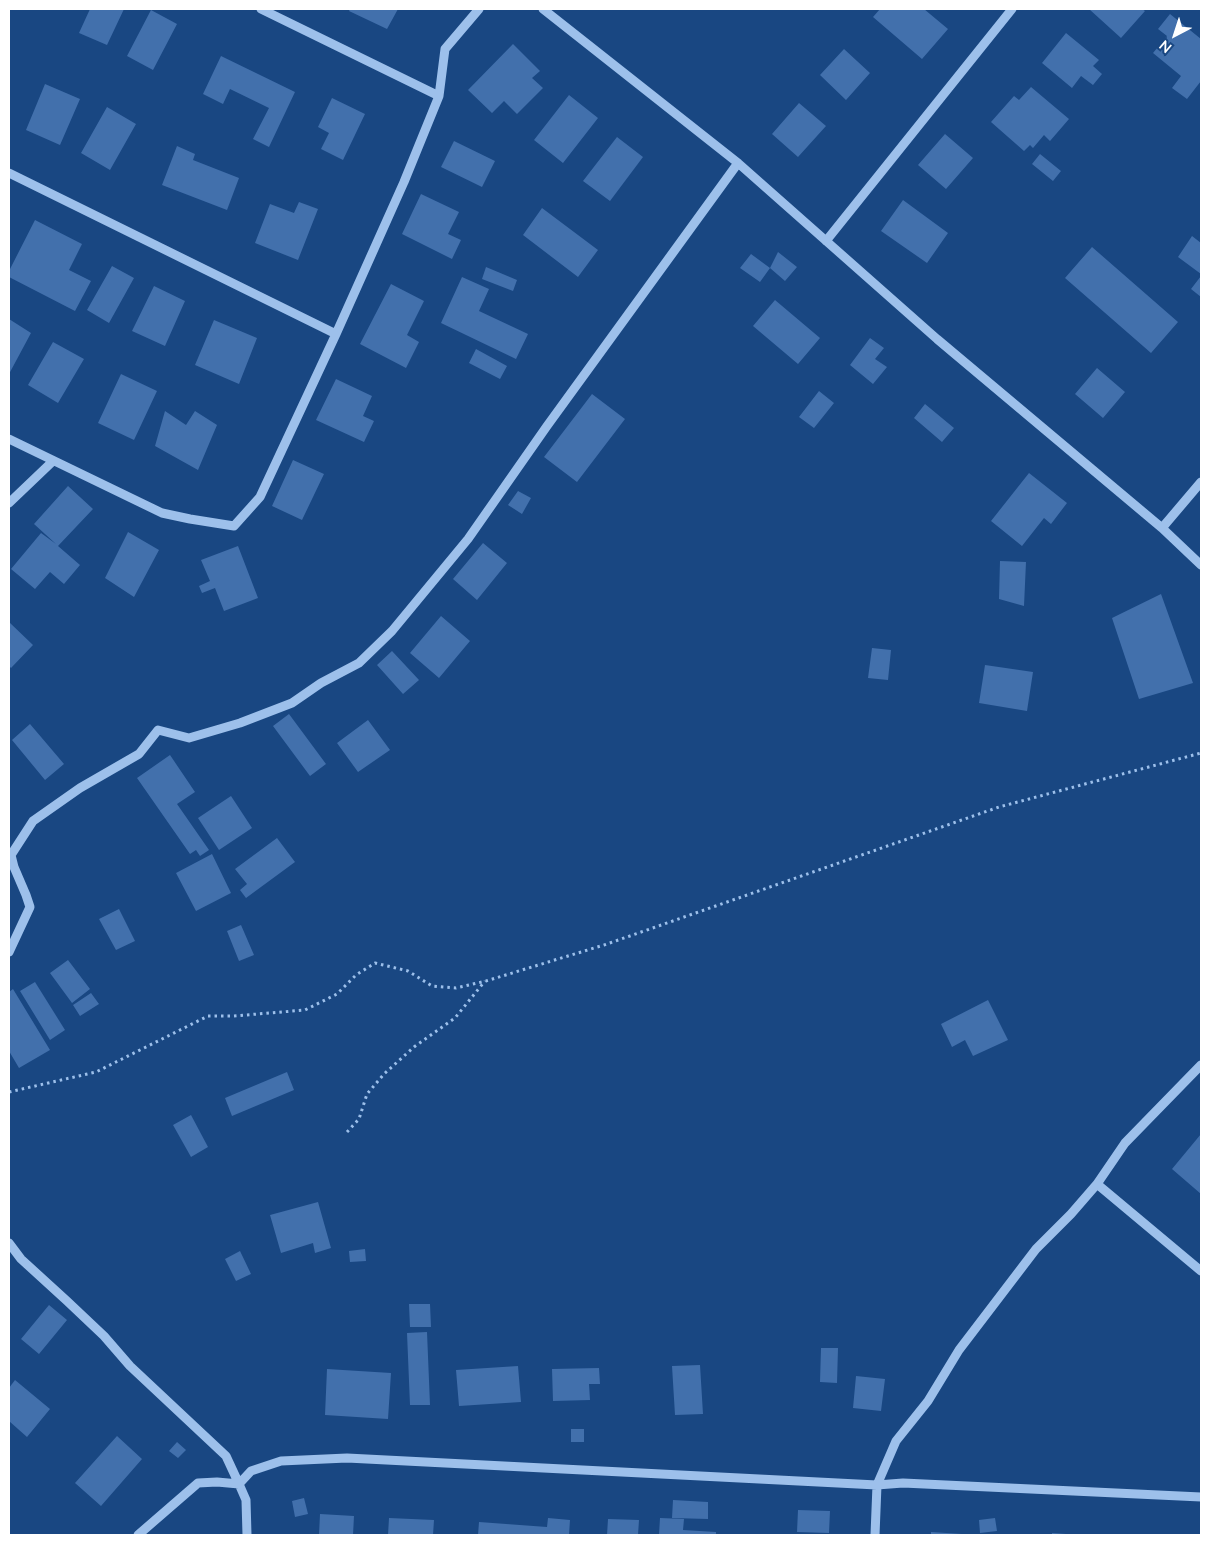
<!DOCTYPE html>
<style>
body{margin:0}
#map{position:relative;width:1210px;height:1544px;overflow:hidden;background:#194782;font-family:Lato,sans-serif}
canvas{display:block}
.frame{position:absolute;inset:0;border:10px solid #fff;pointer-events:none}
.north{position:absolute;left:1150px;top:10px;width:50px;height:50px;-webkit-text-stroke:4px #194782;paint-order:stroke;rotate:220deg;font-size:14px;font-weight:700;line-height:20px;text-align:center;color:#fff}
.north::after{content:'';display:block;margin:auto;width:18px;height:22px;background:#fff;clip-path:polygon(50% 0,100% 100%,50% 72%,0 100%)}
</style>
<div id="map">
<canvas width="1210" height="1544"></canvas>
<div class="frame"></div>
<div class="north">N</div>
</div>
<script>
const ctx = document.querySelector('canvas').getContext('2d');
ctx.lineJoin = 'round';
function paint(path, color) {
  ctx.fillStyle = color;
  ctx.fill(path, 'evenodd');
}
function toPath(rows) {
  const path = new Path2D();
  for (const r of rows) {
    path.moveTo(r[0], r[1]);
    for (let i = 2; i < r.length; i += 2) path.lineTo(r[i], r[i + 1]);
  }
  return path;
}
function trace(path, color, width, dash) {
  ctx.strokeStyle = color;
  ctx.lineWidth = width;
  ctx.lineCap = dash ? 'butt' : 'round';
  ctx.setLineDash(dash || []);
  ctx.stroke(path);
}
paint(toPath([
 [90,9,124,9,107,45,79,33],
 [350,9,398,9,387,29,349,11],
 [880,9,924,9,948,29,922,59,873,17],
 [1089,9,1142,9,1145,11,1121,38],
 [151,10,177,24,153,70,127,56],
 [1170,14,1201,39,1201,81,1187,99,1172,88,1181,76,1153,53,1167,36,1158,29],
 [1066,33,1099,60,1093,66,1102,74,1093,85,1081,76,1072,88,1042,63],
 [513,44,540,71,532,78,543,88,517,114,504,101,492,113,468,90],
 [844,49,870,73,846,100,820,75],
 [221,56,295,92,269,147,253,139,269,108,230,89,223,104,203,94],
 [45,84,80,99,60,145,26,130],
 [1031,87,1069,119,1050,141,1044,135,1033,148,1030,145,1024,151,991,122,1014,96,1019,100],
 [569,95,598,118,563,163,534,140],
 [332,98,365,114,343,160,321,149,329,133,318,127],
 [799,103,826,126,798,157,772,134],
 [107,107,136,124,110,170,81,153],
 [945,134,973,158,946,189,918,165],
 [617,137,643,157,610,201,583,181],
 [454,141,495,161,482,187,441,167],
 [177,146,195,154,193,160,239,178,227,210,162,185],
 [1040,154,1061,171,1053,181,1032,164],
 [421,194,459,212,448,234,461,240,452,259,402,234],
 [903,200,948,233,927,263,881,231],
 [299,202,318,209,298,260,255,243,270,204,294,213],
 [542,208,598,250,578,277,523,235],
 [35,220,82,244,69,270,91,281,75,311,9,277,9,271],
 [1192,236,1201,243,1201,274,1178,257],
 [1092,247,1178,322,1151,353,1065,278],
 [778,252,797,267,785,281,770,268],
 [751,254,770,268,760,282,740,268],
 [112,266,134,278,109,323,87,310],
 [486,267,517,280,513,291,482,279],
 [1201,276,1201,297,1191,289],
 [462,277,489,289,479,311,528,334,516,359,441,323],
 [391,284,424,301,407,335,419,342,406,368,360,344],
 [154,286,185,301,165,346,132,331],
 [775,300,820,338,798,364,753,326],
 [9,319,31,333,9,374],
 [214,320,257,338,239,384,195,365],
 [870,338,884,348,875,359,887,367,873,384,850,365],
 [53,342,84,359,58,403,28,385],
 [476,349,507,366,500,379,469,363],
 [1097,368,1125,392,1103,418,1075,394],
 [121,374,157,391,134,440,98,423],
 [336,379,372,396,363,416,374,421,364,442,316,420],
 [819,391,834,403,814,428,799,417],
 [592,394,625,419,577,482,544,457],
 [925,404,954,428,942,442,914,418],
 [165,411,186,425,195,411,217,425,198,470,155,446],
 [293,460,324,474,302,520,272,506],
 [1029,473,1067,503,1051,524,1044,518,1022,546,991,521],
 [68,486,93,509,58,546,80,565,64,584,50,572,35,589,11,569,41,533,56,544,34,524],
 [518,491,531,498,522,514,508,505],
 [128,532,159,550,134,597,105,578],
 [483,543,507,563,477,600,453,579],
 [238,546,258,598,224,611,215,588,202,593,199,586,210,581,201,560],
 [1000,561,1026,562,1024,606,999,599],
 [1161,594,1193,683,1139,699,1112,618],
 [441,616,470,641,439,678,410,653],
 [9,622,33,645,11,668,9,666],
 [872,648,891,650,888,680,868,678],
 [392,651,419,680,403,694,377,665],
 [985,665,1033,672,1027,711,979,703],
 [289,714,326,764,310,776,273,726],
 [368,720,390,750,358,772,337,743],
 [30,724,64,764,45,780,12,740],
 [170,755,195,792,177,804,209,850,200,856,196,850,190,854,137,778],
 [231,796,252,828,219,850,198,818],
 [277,838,295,862,246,898,240,890,247,884,235,869],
 [212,854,231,893,196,911,176,873],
 [119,909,135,941,116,950,99,919],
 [241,925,254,955,239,961,227,931],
 [68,960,90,989,72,1003,50,973],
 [35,982,65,1030,50,1040,20,991],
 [13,989,50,1050,19,1068,9,1051,9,992],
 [91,993,99,1004,80,1016,73,1005],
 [988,1000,1008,1040,973,1056,965,1040,952,1047,941,1024],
 [287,1072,294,1090,232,1116,225,1098],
 [191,1115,208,1147,191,1157,173,1125],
 [1201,1134,1201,1194,1172,1169],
 [318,1202,331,1248,315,1253,313,1243,281,1253,270,1215],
 [365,1249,366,1261,350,1262,349,1251],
 [240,1251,251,1274,236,1281,225,1259],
 [409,1304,430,1304,431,1327,410,1327],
 [49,1305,67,1320,39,1354,21,1339],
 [427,1332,430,1405,410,1405,407,1333],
 [821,1348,838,1348,837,1383,820,1382],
 [700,1365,703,1414,675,1415,672,1366],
 [518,1366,521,1402,459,1406,456,1370],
 [599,1368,600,1384,589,1384,590,1400,553,1401,552,1369],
 [327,1369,391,1373,388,1419,325,1415],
 [856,1376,885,1379,881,1411,853,1408],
 [15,1380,50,1409,27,1437,9,1421,9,1388],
 [571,1429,584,1429,584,1442,571,1442],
 [117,1436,142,1459,101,1506,75,1483],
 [177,1442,186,1450,178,1458,169,1451],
 [304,1498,308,1514,295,1517,292,1501],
 [673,1500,708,1502,708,1519,672,1518],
 [798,1510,830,1511,829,1533,797,1532],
 [320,1514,354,1516,353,1535,319,1535],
 [389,1518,434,1520,433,1535,388,1535],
 [548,1518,570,1520,569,1535,478,1535,479,1522,547,1527],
 [660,1518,684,1519,683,1530,716,1532,716,1535,659,1535],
 [995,1518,997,1531,980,1533,979,1520],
 [608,1519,639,1520,638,1535,607,1535],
 [931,1532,962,1534,962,1535,931,1535],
 [1052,1533,1066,1534,1066,1535,1052,1535]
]), '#4270ac');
trace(toPath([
 [9,1092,96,1072,208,1016,234,1016,305,1010,337,994,356,975,375,963,408,971,432,986,456,988,486,981,604,945,999,807,1201,753],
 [347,1132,359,1119,367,1094,384,1074,414,1047,455,1018,485,981]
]), '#9dc0eb', 3, [2.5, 4]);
trace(toPath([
 [261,9,439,96],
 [543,9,738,163,937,339,1162,528,1201,565],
 [9,173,336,334],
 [826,241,1012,9],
 [9,439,162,513,190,519,234,526,260,497,336,334,404,182,439,96,445,49,479,9],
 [9,503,53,461],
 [1162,528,1201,482],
 [9,952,30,907,26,895,14,867,11,855,33,821,80,788,139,754,158,730,189,738,240,723,292,703,321,683,359,663,392,631,468,539,547,426,738,163],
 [1097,1184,1201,1271],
 [9,1243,21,1259,67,1301,104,1336,130,1366,226,1456,239,1484,217,1482,198,1483,138,1535],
 [247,1535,246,1500,239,1484,251,1471,281,1461,347,1458,877,1485,903,1483,1201,1497],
 [875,1535,877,1485,896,1441,928,1401,959,1350,1036,1249,1071,1214,1097,1184,1125,1143,1201,1065]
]), '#9dc0eb', 9);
</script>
